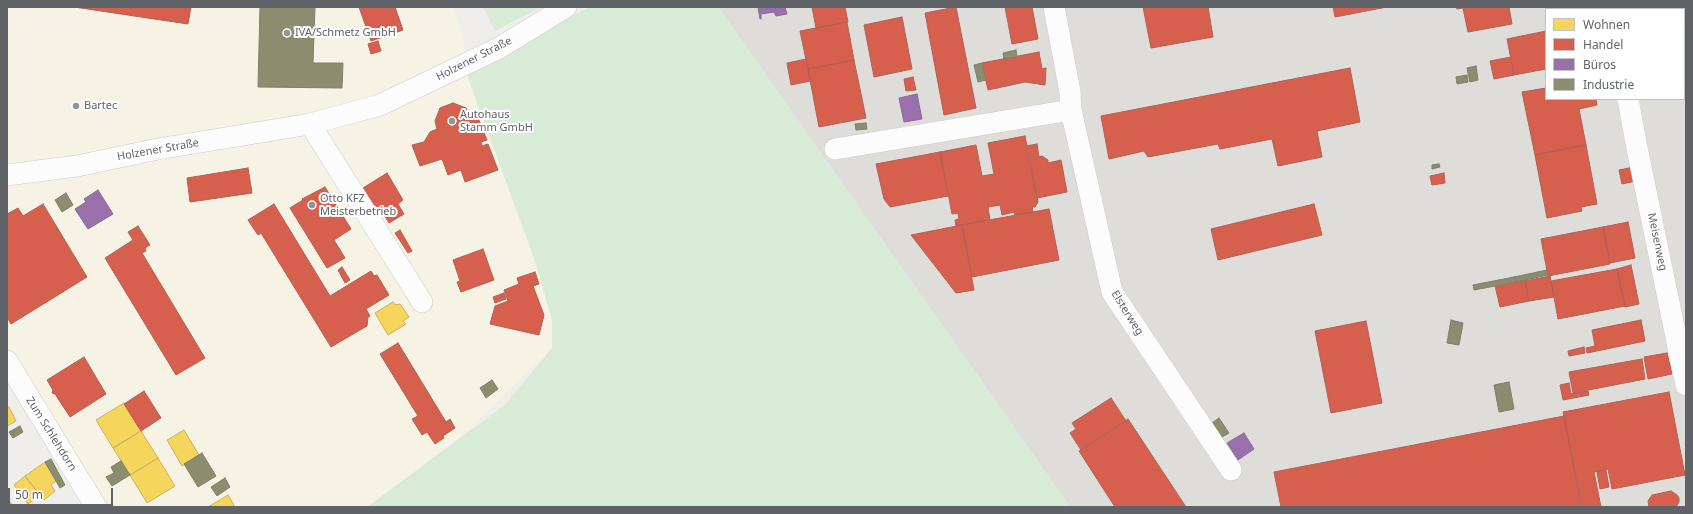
<!DOCTYPE html>
<meta charset="utf-8">
<style>
body{margin:0}
#map{position:relative;width:1693px;height:514px;overflow:hidden;background:#efeeea;font-family:"Noto Sans",sans-serif}
canvas{display:block}
.frame{position:absolute;inset:0;border:8px solid #5f6368;pointer-events:none}
.legend{position:absolute;left:1545px;top:8px;width:140px;height:92px;box-sizing:border-box;background:#fff;border:1px solid #bfc1c3;margin:0;padding:5px 7px;list-style:none;font-size:12px;color:#5f6368}
.legend li{display:flex;align-items:center;gap:8px;height:20px}
.legend b{width:20px;border:1px solid #bfc1c3}
.scale{position:absolute;left:8px;top:488px;width:105px;height:18px;box-sizing:border-box;border:2px solid #5f6368;border-top:0;padding-left:5px;font-size:12px;line-height:14px;white-space:nowrap;color:#5f6368;-webkit-text-stroke:3px #fff;paint-order:stroke}
</style>
<div id="map">
<canvas width="1693" height="514"></canvas>
<div class="frame"></div>
<ul class="legend">
<li><b style="height:11px;background:#f6d55c"></b>Wohnen</li>
<li><b style="height:11px;background:#d6604d"></b>Handel</li>
<li><b style="height:11px;background:#9970ab"></b>Büros</li>
<li><b style="height:11px;background:#8c8c6e"></b>Industrie</li>
</ul>
<div class="scale">50 m</div>
</div>
<script>
const ctx = document.querySelector('canvas').getContext('2d');
ctx.lineJoin = 'round';
function paint(path, color) {
  ctx.fillStyle = color;
  ctx.fill(path, 'evenodd');
}
function toPath(rows) {
  const path = new Path2D();
  for (const r of rows) {
    path.moveTo(r[0], r[1]);
    for (let i = 2; i < r.length; i += 2) path.lineTo(r[i], r[i + 1]);
  }
  return path;
}
function trace(path, color, width, dash) {
  ctx.strokeStyle = color;
  ctx.lineWidth = width;
  ctx.lineCap = dash ? 'butt' : 'round';
  ctx.setLineDash(dash || []);
  ctx.stroke(path);
}
function drawText(font, color, halo, rows, align = 'center') {
  ctx.font = font + ' "Noto Sans",sans-serif';
  ctx.lineWidth = 4;
  ctx.setLineDash([]);
  ctx.textBaseline = 'middle';
  ctx.strokeStyle = halo;
  ctx.fillStyle = color;
  for (const [text, x, y, turn = 0] of rows) {
    ctx.save();
    ctx.translate(x, y);
    ctx.rotate((+turn || 0) * Math.PI / 180);
    ctx.textAlign = isNaN(turn) ? turn : align;
    if (halo) ctx.strokeText(text, 0, 0);
    ctx.fillText(text, 0, 0);
    ctx.restore();
  }
}
paint(toPath([
 [7,7,453,7,484,113,557,320,552,348,468,430,369,507,99,507,7,361]
]), '#f7f3e4');
paint(toPath([
 [718,7,1686,7,1686,507,1070,507],
 [1546,9,1684,9,1684,99,1546,99]
]), '#dfddda');
paint(toPath([
 [483,7,541,7,495,31],
 [589,7,718,7,1070,507,367,507,505,405,552,348,552,320,536,264,467,75]
]), '#d8ebd6');
const homes = toPath([
 [393,302,395,305,400,304,409,317,403,321,406,324,388,335,375,313,393,302],
 [124,403,141,431,113,448,96,420,124,403],
 [7,407,9,407,16,421,7,426,7,407],
 [184,430,199,455,182,466,167,440,184,430],
 [141,431,158,458,130,475,113,448,141,431],
 [158,458,175,486,147,503,130,475,158,458],
 [45,462,56,481,51,485,55,491,44,500,25,476,45,462],
 [25,476,38,493,33,497,35,499,28,504,14,485,25,476],
 [228,495,235,507,208,507,228,495],
 [7,497,7,498,14,507,7,507,7,497]
]);
paint(homes, '#f6d55c');
trace(homes, '#c9b360', 1);
const shops = toPath([
 [74,7,191,7,188,24,74,7],
 [359,7,395,7,403,30,371,41,359,7],
 [812,7,845,7,848,22,816,28,812,7],
 [956,7,976,108,944,115,925,13,956,7],
 [1005,7,1032,7,1038,39,1012,44,1005,7],
 [1143,7,1208,7,1213,37,1151,48,1143,7],
 [1333,7,1387,7,1335,17,1333,7],
 [1456,7,1509,7,1512,24,1468,32,1463,8,1457,9,1456,7],
 [902,17,912,69,874,77,864,25,902,17],
 [847,22,854,60,808,69,800,31,847,22],
 [1546,31,1546,69,1514,75,1507,39,1546,31],
 [378,41,381,51,371,54,368,44,378,41],
 [1039,52,1042,69,1046,68,1045,85,1025,82,988,90,982,63,1039,52],
 [1511,57,1514,75,1494,79,1490,61,1511,57],
 [806,59,810,81,791,85,787,63,806,59],
 [854,60,866,118,819,127,808,69,854,60],
 [1350,68,1360,122,1317,131,1322,157,1278,166,1272,139,1220,149,1218,144,1148,157,1144,151,1109,159,1101,116,1350,68],
 [913,77,916,90,906,91,904,79,913,77],
 [1546,88,1546,99,1596,99,1597,105,1579,109,1586,145,1535,155,1522,92,1546,88],
 [453,103,466,108,468,113,471,114,472,120,478,118,487,140,481,142,482,146,488,144,498,170,465,182,461,170,448,175,442,159,420,166,412,145,424,142,430,132,437,129,435,121,440,108,453,103],
 [1025,136,1038,202,1035,207,1032,207,1033,212,1015,215,1014,212,1002,215,1000,205,988,207,990,220,956,226,955,220,959,219,958,213,952,214,940,152,976,145,982,176,994,174,988,143,1025,136],
 [1037,144,1039,157,1042,156,1048,160,1048,163,1061,160,1067,192,1037,198,1026,146,1037,144],
 [1586,145,1597,204,1581,207,1582,211,1547,218,1535,155,1586,145],
 [940,152,948,196,890,207,884,199,876,164,940,152],
 [1634,167,1636,181,1622,184,1619,170,1634,167],
 [248,168,252,193,190,202,187,178,248,168],
 [387,173,403,200,398,204,404,214,389,223,383,213,380,215,363,188,387,173],
 [1444,173,1445,183,1432,185,1430,176,1444,173],
 [325,187,351,229,334,240,345,258,327,268,290,208,303,200,302,199,325,187],
 [43,204,87,277,11,324,7,317,7,214,18,208,23,216,43,204],
 [274,204,330,296,371,271,374,276,377,275,389,295,366,309,370,316,368,317,367,326,331,347,261,233,258,235,248,220,274,204],
 [1314,204,1322,235,1218,260,1211,229,1314,204],
 [1049,209,1059,260,972,277,962,225,1049,209],
 [1628,222,1635,258,1610,263,1603,227,1628,222],
 [962,225,974,290,956,293,911,235,962,225],
 [138,226,150,245,145,248,146,251,142,253,205,358,176,375,105,258,133,240,128,232,138,226],
 [1603,227,1610,264,1548,276,1541,239,1603,227],
 [400,230,412,251,408,253,395,233,400,230],
 [483,249,494,280,461,292,457,282,460,281,453,260,483,249],
 [1631,265,1639,304,1625,307,1617,269,1631,265],
 [342,267,350,280,345,283,338,270,342,267],
 [1617,269,1625,306,1558,319,1551,281,1617,269],
 [535,272,539,284,533,286,544,315,539,335,490,324,495,306,508,301,504,290,519,284,517,278,535,272],
 [1550,276,1554,297,1529,301,1525,281,1550,276],
 [1525,280,1529,301,1500,307,1495,286,1525,280],
 [504,293,506,299,495,303,493,297,504,293],
 [1641,320,1645,341,1587,353,1586,348,1595,346,1592,330,1641,320],
 [1366,321,1382,403,1331,413,1315,331,1366,321],
 [398,343,446,422,450,419,455,428,443,436,444,438,435,444,427,432,422,435,412,419,418,416,380,354,398,343],
 [1584,347,1585,353,1569,356,1568,351,1584,347],
 [1667,353,1672,374,1648,379,1644,357,1667,353],
 [84,357,106,394,70,417,55,394,52,393,53,390,47,380,84,357],
 [1642,359,1645,379,1573,393,1569,372,1642,359],
 [1569,383,1571,394,1588,391,1589,395,1563,400,1560,385,1569,383],
 [144,391,161,418,141,431,124,404,144,391],
 [1669,392,1685,475,1612,489,1608,469,1594,472,1601,507,1582,507,1563,412,1669,392],
 [1111,398,1126,421,1081,450,1070,433,1076,429,1072,423,1111,398],
 [1564,416,1581,507,1281,507,1274,472,1564,416],
 [1128,419,1186,507,1115,507,1079,451,1128,419],
 [1606,470,1609,487,1600,489,1597,472,1606,470],
 [1671,491,1677,495,1679,498,1679,502,1676,507,1649,507,1648,501,1652,495,1671,491]
]);
paint(shops, '#d6604d');
trace(shops, '#b26155', 1);
const offices = toPath([
 [758,7,785,7,787,14,776,16,774,12,761,14,761,19,760,19,758,7],
 [917,94,922,119,904,122,899,98,917,94],
 [98,190,113,214,88,229,75,209,86,202,84,199,98,190],
 [1244,433,1254,449,1238,460,1227,443,1244,433]
]);
paint(offices, '#9970ab');
trace(offices, '#886c97', 1);
const industry = toPath([
 [260,7,315,7,313,63,343,63,342,88,258,87,260,7],
 [1016,50,1017,57,1004,59,1003,53,1016,50],
 [982,63,986,80,978,82,974,65,982,63],
 [1476,66,1478,80,1470,82,1467,68,1476,66],
 [1467,75,1468,82,1457,84,1456,77,1467,75],
 [866,123,867,129,856,130,855,124,866,123],
 [1439,164,1440,167,1432,169,1432,165,1439,164],
 [66,193,73,205,62,212,55,200,66,193],
 [1547,270,1548,275,1516,282,1514,277,1547,270],
 [1514,277,1516,282,1474,290,1473,285,1514,277],
 [1451,320,1463,323,1459,345,1447,343,1451,320],
 [492,380,498,389,486,398,480,388,492,380],
 [1509,382,1514,409,1499,412,1494,385,1509,382],
 [1219,418,1229,433,1217,440,1208,426,1219,418],
 [20,426,23,432,13,438,9,432,20,426],
 [202,453,216,476,198,487,184,464,202,453],
 [51,459,65,485,60,488,45,462,51,459],
 [121,461,130,475,112,486,106,477,114,473,111,467,121,461],
 [225,478,230,487,217,496,211,487,225,478]
]);
paint(industry, '#8c8c6e');
trace(industry, '#7e806c', 1);
const minor = toPath([
 [1054,7,1070,92,1071,110,1112,292,1231,470],
 [1613,7,1613,9],
 [1628,99,1637,148,1686,385],
 [310,124,422,302],
 [835,149,1071,110],
 [7,175,77,166,158,149,310,124,380,105,499,48,566,7],
 [7,361,96,507]
]);
trace(minor, '#cbcccc', 22);
trace(minor, '#fdfcfc', 21);
for (const [x, y, r, color] of [
 [287,33,4,"#919496"],
 [76,106,4,"#919496"],
 [452,121,4,"#919496"],
 [312,205,4,"#919496"]
]) {
  const dot = new Path2D();
  dot.arc(x, y, r, 0, 2 * Math.PI);
  ctx.fillStyle = color;
  ctx.fill(dot);
  trace(dot, '#fff', 1.5);
}
drawText('11px', '#5f6368', '#fff', [
 ["IVA/Schmetz GmbH",295,33],
 ["Bartec",84,106],
 ["Autohaus",460,115],
 ["Stamm GmbH",460,128],
 ["Otto KFZ",320,199],
 ["Meisterbetrieb",320,212]
], 'left');
drawText('11px', '#5f6368', '#fff', [
 ["Holzener Straße",474,59,-27],
 ["Holzener Straße",158,150,-10],
 ["Meisenweg",1657,242,78],
 ["Elsterweg",1127,313,58],
 ["Zum Schlehdorn",51,434,58]
]);
</script>
